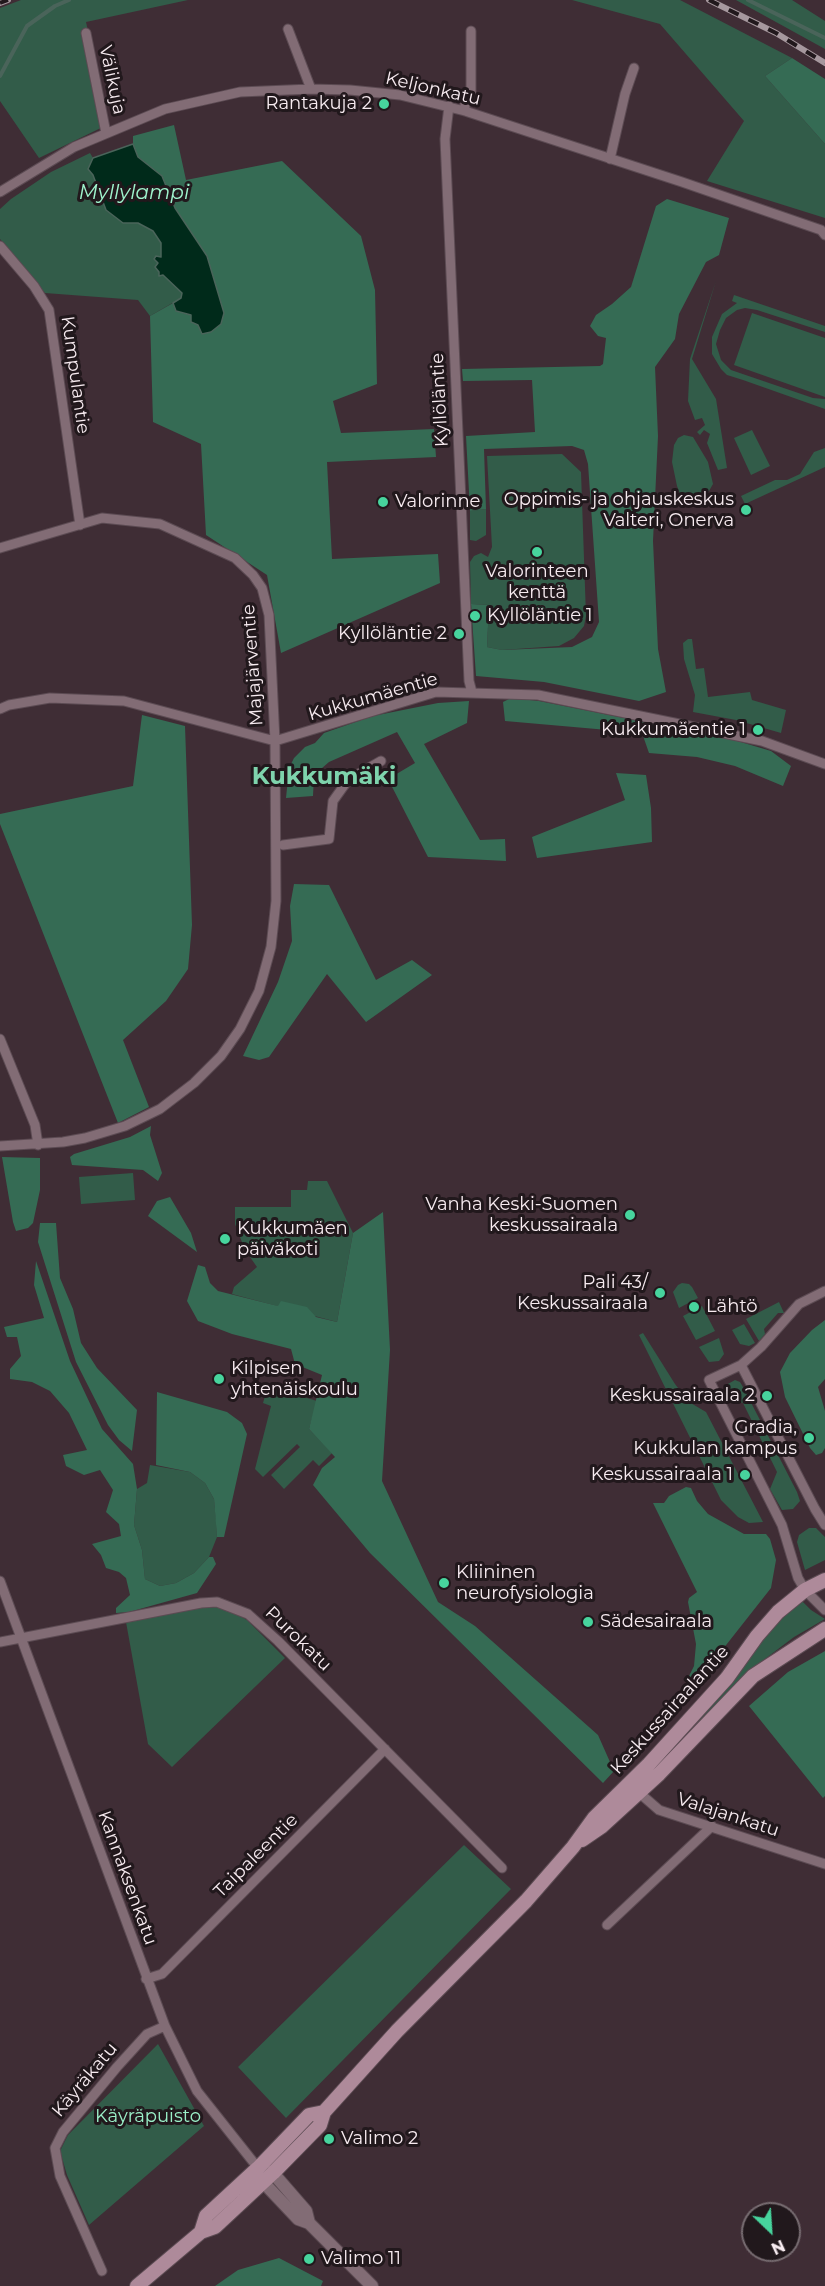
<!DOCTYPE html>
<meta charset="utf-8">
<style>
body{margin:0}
#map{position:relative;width:825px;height:2286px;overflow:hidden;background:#3f2d35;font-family:Montserrat,sans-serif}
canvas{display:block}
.north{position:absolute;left:741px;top:2202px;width:60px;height:60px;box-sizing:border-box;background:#21181c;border:2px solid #776c71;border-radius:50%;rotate:155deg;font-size:16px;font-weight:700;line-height:24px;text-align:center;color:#f7ebf0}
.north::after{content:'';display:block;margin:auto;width:21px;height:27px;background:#47d49d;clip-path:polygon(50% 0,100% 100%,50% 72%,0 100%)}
</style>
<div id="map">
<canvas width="825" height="2286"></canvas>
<div class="north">N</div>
</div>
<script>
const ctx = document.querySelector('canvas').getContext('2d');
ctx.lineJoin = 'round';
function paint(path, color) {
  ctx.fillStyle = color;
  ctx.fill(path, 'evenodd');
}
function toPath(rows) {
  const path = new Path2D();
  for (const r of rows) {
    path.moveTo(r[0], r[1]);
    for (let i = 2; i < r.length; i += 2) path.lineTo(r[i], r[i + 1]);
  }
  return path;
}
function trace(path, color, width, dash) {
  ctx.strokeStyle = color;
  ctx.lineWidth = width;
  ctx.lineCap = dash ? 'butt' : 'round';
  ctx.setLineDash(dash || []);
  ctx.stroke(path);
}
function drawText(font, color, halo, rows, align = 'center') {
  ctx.font = font + ' Montserrat,sans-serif';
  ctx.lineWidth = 6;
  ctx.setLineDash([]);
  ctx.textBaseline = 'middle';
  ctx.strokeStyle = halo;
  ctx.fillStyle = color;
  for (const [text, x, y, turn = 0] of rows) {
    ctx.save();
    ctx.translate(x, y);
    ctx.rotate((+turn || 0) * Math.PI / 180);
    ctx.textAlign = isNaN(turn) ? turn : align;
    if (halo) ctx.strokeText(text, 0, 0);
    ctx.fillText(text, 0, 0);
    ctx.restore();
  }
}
paint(toPath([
 [21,0,188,0,86,22,109,124,39,158,0,101,0,8],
 [572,0,680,0,792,58,765,76,825,144,825,218,707,181,744,121,660,24],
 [736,0,792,0,825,21,825,49],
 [90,153,93,158,88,169,93,175,99,192,123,223,138,223,153,231,161,243,161,257,158,263,163,275,182,293,181,298,150,316,138,300,45,293,0,239,0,209,11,199,51,172],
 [716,281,692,359,716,399,727,468,718,470,707,443,710,434,704,430,700,435,697,432,705,425,702,418,695,420,688,401,690,359],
 [734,295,825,326,825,332,757,310,745,308,737,310,726,318,720,330,716,344,721,360,731,370,813,398,825,399,825,409,743,380,727,375,721,369,712,354,712,337,722,314,737,303,732,301],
 [752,313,825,338,825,397,734,365],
 [752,430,770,466,751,475,734,438],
 [684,435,693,437,708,462,713,484,709,491,699,496,680,494,677,486,672,462,674,445,678,438],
 [825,448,825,467,745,504,741,496,775,480,787,480,800,474,814,452],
 [562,454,581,472,586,616,584,626,574,638,559,646,502,650,487,647,489,605,471,604,470,562,474,556,481,553,488,557,492,547,487,456],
 [486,509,486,535,476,541,470,540,470,511],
 [688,639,692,639,696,669,704,668,708,697,750,692,752,700,786,710,781,733,736,720,693,712,695,695,684,659,683,643],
 [133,1173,135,1200,81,1204,79,1177],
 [308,1181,327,1181,353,1233,337,1322,232,1294,234,1287,257,1267,245,1250,235,1224,235,1207,291,1207,291,1190,307,1190],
 [682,1283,689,1284,692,1287,698,1298,679,1308,673,1292,678,1285],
 [779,1302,784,1313,778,1313,764,1329,765,1334,759,1341,746,1319],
 [702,1306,715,1331,696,1340,683,1316],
 [744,1324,755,1343,749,1346,740,1344,732,1330],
 [643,1333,675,1384,689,1402,706,1412,763,1522,749,1523,738,1517,721,1500,639,1335],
 [719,1338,724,1354,719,1361,709,1362,699,1347],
 [735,1380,740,1382,743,1387,797,1492,800,1501,793,1509,782,1510,770,1489,777,1472,743,1403,725,1397,726,1385],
 [274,1388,317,1401,309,1429,332,1453,319,1466,313,1460,284,1489,271,1475,300,1447,297,1444,263,1477,255,1469,271,1406,263,1403,267,1389,273,1391],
 [150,1465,190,1472,205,1483,214,1499,216,1520,217,1537,209,1557,194,1573,176,1583,160,1586,145,1579,142,1550,134,1525,137,1489,147,1483],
 [809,1528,816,1528,825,1537,825,1560,805,1570,797,1542,799,1535],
 [802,1601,811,1610,825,1619,794,1637,749,1671,726,1694,658,1768,655,1766,768,1630],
 [217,1607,232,1612,247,1620,285,1658,172,1767,148,1744,126,1622,198,1608],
 [464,1845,511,1889,286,2118,238,2067],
 [158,2044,204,2126,89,2225,67,2175,60,2151,68,2135]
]), '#325c49');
paint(toPath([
 [792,58,825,79,825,144,765,76],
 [174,125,186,180,282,161,361,236,375,290,377,384,333,401,341,433,434,429,436,457,327,462,332,559,438,554,440,583,281,653,267,575,206,535,201,444,153,422,150,316,173,303,176,311,191,315,186,226,175,208,162,176,138,157,133,144,133,136],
 [667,199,729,218,719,255,706,262,679,314,675,339,655,367,658,436,653,541,658,649,666,692,639,701,544,682,476,676,471,604,489,605,487,647,502,650,572,647,592,637,599,622,588,464,584,450,572,446,484,449,486,509,470,511,466,436,535,432,532,380,463,381,462,369,600,366,603,364,606,338,598,336,590,326,596,315,612,304,631,287,656,206],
 [511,698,539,701,734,740,771,751,791,766,783,786,735,766,697,757,649,753,642,733,505,721,503,702],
 [469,701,467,723,424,744,480,840,505,839,506,861,428,857,388,779,415,763,397,732,329,762,314,775,313,796,286,798,289,768,294,758,305,747,315,743,324,733,373,716,438,703],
 [142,715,185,726,192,925,188,969,166,1001,123,1040,149,1107,118,1123,0,824,0,814,133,786],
 [616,773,646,775,651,808,652,842,537,858,532,837,625,800],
 [294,884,329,885,376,980,412,960,432,975,366,1022,327,974,269,1057,259,1060,243,1056,278,982,292,941,290,906],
 [151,1126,150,1135,162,1173,158,1181,143,1170,72,1165,70,1157,74,1154,130,1137],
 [2,1157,40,1158,40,1190,33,1223,28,1228,16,1231,13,1222],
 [170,1197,191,1233,197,1252,148,1216,157,1201],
 [383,1212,390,1350,382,1481,438,1602,475,1626,598,1735,614,1771,603,1783,370,1553,313,1485,322,1468,335,1457,309,1429,322,1375,295,1364,291,1349,232,1334,198,1321,187,1301,198,1265,205,1267,210,1283,218,1291,278,1306,281,1301,307,1307,316,1317,337,1322,353,1233],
 [40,1223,56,1223,60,1278,73,1309,81,1343,97,1368,137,1410,132,1451,119,1440,108,1425,76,1362,38,1242],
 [36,1261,70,1361,102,1429,133,1464,137,1489,134,1525,142,1550,145,1579,160,1586,176,1583,194,1573,209,1557,213,1557,216,1564,197,1593,129,1612,116,1613,116,1608,130,1595,126,1578,119,1572,106,1568,101,1555,92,1544,121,1536,119,1524,106,1512,113,1490,100,1470,84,1475,66,1466,63,1455,87,1450,69,1413,50,1391,32,1382,10,1379,10,1369,21,1356,17,1337,7,1337,4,1327,44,1318,34,1285],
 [825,1320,825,1379,818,1387,825,1411,825,1448,822,1453,816,1455,810,1448,785,1397,780,1372,790,1353,812,1330],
 [157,1392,227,1412,242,1423,247,1434,224,1537,217,1537,214,1499,205,1483,190,1472,156,1465],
 [686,1487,691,1488,697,1501,708,1514,744,1534,766,1534,770,1539,776,1560,771,1588,697,1682,687,1680,694,1666,696,1644,688,1602,689,1598,697,1592,653,1503,664,1503,669,1496],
 [825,1651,825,1796,823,1798,749,1706,788,1672],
 [279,2258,323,2281,321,2286,215,2286,238,2270]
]), '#356b54');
const water = toPath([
 [133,144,138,157,162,176,175,208,207,256,224,313,221,324,211,332,202,334,198,325,191,322,191,315,176,311,173,303,181,298,182,293,163,275,159,276,159,272,155,267,158,263,154,259,156,256,161,257,161,243,153,231,138,223,123,223,106,210,93,175,88,169,93,158,133,144]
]);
paint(water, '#002a1a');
trace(water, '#4a645a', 1.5);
trace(toPath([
 [748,0,825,38],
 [0,76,27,26,55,6,69,0]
]), '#4a645a', 4);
const minor = toPath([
 [288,29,311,89],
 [86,33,106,133],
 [449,106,445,139,469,681,472,692],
 [465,111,465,104,471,93,471,31],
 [610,159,625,94,634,68],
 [0,192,74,147,165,109,240,92,311,89,350,90,400,95,465,111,682,182,821,230,825,235],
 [0,246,34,286,49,310,80,525],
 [0,548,102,518,160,524,235,558,253,575,262,588,269,615,275,741,276,901,271,947,259,991,240,1029,221,1056,194,1083,160,1109,125,1126,85,1138,63,1142,0,1146],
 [0,709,9,705,50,698,124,701,275,741,436,692,538,695,762,741,825,764],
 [283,845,329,839,333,801,348,780,381,761],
 [0,1039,35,1125,38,1145],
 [825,1291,799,1304,761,1347,741,1365,709,1380,782,1525,798,1578,805,1590,825,1610],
 [741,1365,815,1509,825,1525],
 [0,1581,165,2026,197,2091,258,2168],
 [0,1642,201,1603,217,1602,248,1614,278,1641,502,1868],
 [636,1790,659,1810,825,1864],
 [607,1925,712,1826],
 [146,1979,162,1974,385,1749],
 [102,2271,60,2176,55,2148,63,2132,117,2067,147,2034,165,2026]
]);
const tertiary = toPath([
 [258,2168,263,2182,298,2219,309,2223,372,2286],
 [266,2171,273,2173,306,2211,309,2223]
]);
const secondary = toPath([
 [582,1840,601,1827,659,1774,753,1676,825,1629],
 [201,2232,206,2216,258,2168,309,2115,324,2112],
 [137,2286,201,2232,215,2227,273,2173,320,2125,324,2112,397,2031,526,1901,573,1847,594,1818,649,1764,727,1678,757,1636,778,1612,805,1590,825,1580]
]);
trace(minor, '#5c4b53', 11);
trace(tertiary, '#5c4b53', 14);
trace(secondary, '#5c4b53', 16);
trace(minor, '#826c75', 9);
trace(tertiary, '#826c75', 12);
trace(secondary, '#ae8a9a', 14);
const rail = toPath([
 [709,0,776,33,825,63],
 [0,3,8,0]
]);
trace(rail, '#a6989e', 6);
trace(rail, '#21181c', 4, [11]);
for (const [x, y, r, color] of [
 [384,104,6,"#47d49d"],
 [383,502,6,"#47d49d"],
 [746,510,6,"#47d49d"],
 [537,552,6,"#47d49d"],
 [475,616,6,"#47d49d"],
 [459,634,6,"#47d49d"],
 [758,730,6,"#47d49d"],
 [630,1215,6,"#47d49d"],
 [225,1239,6,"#47d49d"],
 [660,1293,6,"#47d49d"],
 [694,1307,6,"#47d49d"],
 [219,1379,6,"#47d49d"],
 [767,1396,6,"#47d49d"],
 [809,1438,6,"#47d49d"],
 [745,1475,6,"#47d49d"],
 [444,1583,6,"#47d49d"],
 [588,1622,6,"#47d49d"],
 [329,2139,6,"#47d49d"],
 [309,2259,6,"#47d49d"]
]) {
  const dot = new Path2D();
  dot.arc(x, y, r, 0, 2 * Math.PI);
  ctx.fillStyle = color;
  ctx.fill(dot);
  trace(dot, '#21181c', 2);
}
drawText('18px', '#f7ebf0', '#21181c', [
 ["Välikuja",112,80,78],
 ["Keljonkatu",433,89,13],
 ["Kumpulantie",75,375,82],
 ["Kyllöläntie",440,400,-93],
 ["Majajärventie",253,665,-94],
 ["Kukkumäentie",373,697,-16],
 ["Purokatu",298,1639,44],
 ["Keskussairaalantie",670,1710,-48],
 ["Valajankatu",728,1815,18],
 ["Taipaleentie",256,1856,-45],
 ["Kannaksenkatu",127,1878,70],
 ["Käyräkatu",85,2080,-50]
]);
drawText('18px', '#f7ebf0', '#21181c', [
 ["Rantakuja 2",372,104],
 ["Oppimis- ja ohjauskeskus",734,500],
 ["Valteri, Onerva",734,521],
 ["Valorinne",395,502,"left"],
 ["Valorinteen",537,572,"center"],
 ["kenttä",537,593,"center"],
 ["Kyllöläntie 1",487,616,"left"],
 ["Kyllöläntie 2",447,634],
 ["Kukkumäentie 1",746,730],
 ["Vanha Keski-Suomen",618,1205],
 ["keskussairaala",618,1226],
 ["Kukkumäen",237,1229,"left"],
 ["päiväkoti",237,1250,"left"],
 ["Pali 43/",648,1283],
 ["Keskussairaala",648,1304],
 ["Lähtö",706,1307,"left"],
 ["Kilpisen",231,1369,"left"],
 ["yhtenäiskoulu",231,1390,"left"],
 ["Keskussairaala 2",755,1396],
 ["Gradia,",797,1428],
 ["Kukkulan kampus",797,1449],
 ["Keskussairaala 1",733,1475],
 ["Kliininen",456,1573,"left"],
 ["neurofysiologia",456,1594,"left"],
 ["Sädesairaala",600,1622,"left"],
 ["Valimo 2",341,2139,"left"],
 ["Valimo 11",321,2259,"left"]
], 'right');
drawText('18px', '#9bf0c8', '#21181c', [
 ["Käyräpuisto",148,2117]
]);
drawText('italic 20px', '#a0f5ce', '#21181c', [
 ["Myllylampi",134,193]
]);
drawText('bold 24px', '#7ed3ac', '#21181c', [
 ["Kukkumäki",324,777]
]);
</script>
